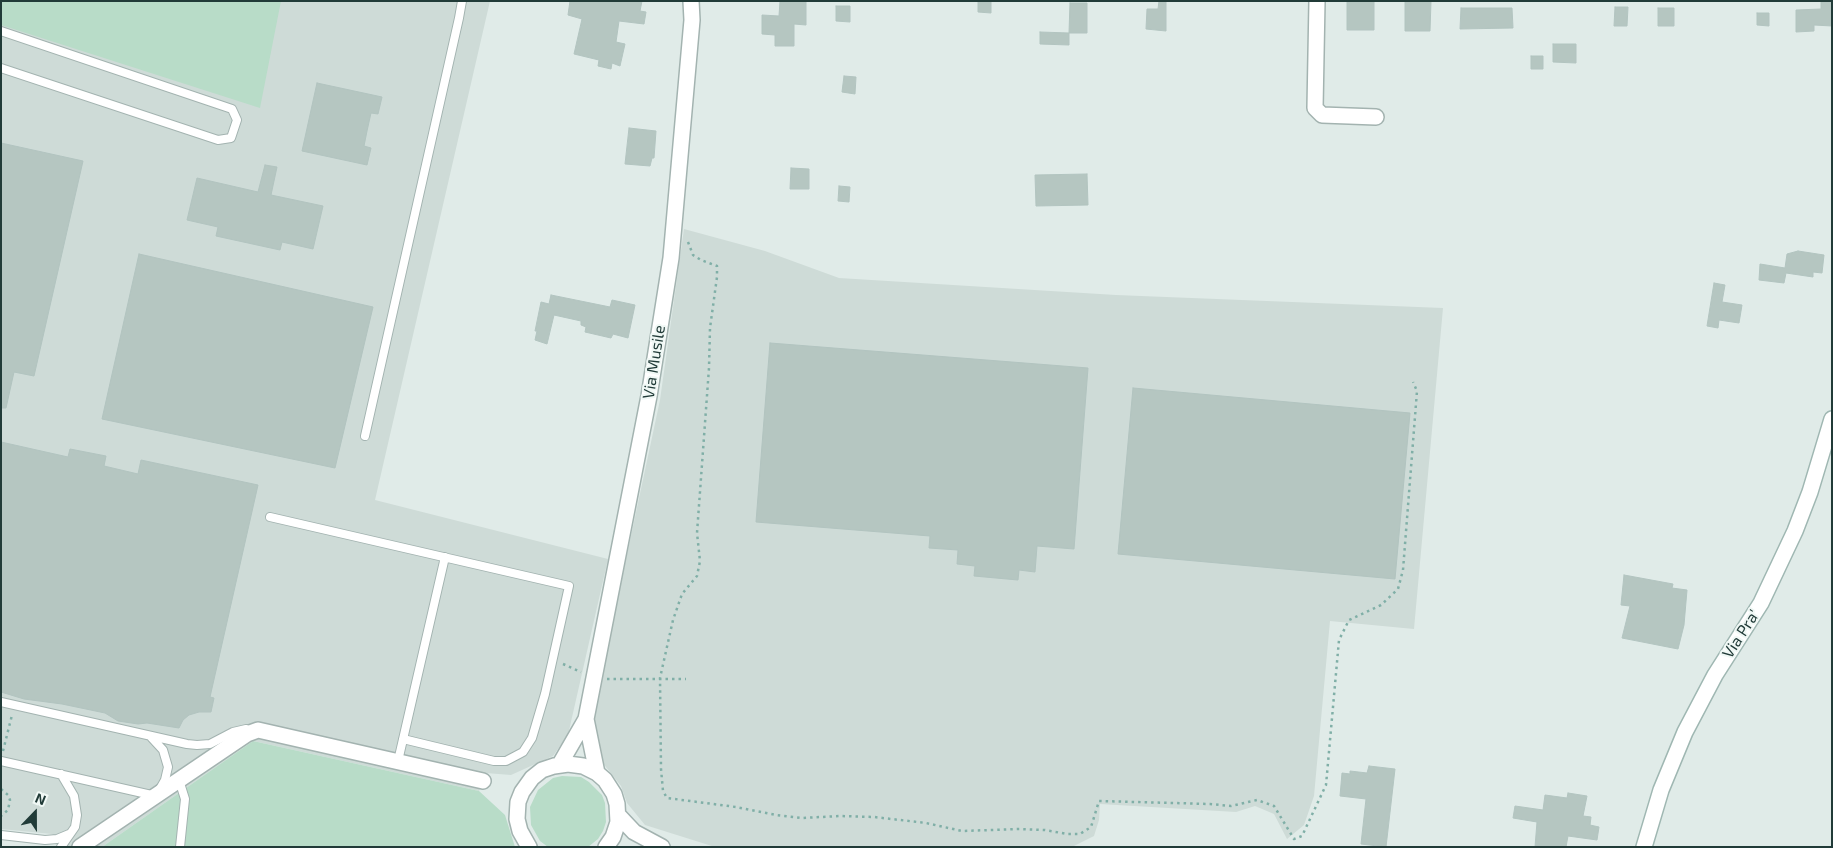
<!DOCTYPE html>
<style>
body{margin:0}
#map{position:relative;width:1833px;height:848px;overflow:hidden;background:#e0ebe8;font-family:"Exo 2",sans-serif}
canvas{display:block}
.frame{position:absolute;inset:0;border:2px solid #213b38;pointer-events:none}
.north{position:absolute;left:10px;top:788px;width:50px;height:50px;-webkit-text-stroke:4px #f0f8f5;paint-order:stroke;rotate:22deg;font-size:14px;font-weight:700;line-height:20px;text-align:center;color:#213b38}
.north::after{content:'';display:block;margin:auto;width:18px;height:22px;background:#213b38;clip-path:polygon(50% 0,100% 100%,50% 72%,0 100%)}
</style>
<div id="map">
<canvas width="1833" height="848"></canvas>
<div class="frame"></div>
<div class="north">N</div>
</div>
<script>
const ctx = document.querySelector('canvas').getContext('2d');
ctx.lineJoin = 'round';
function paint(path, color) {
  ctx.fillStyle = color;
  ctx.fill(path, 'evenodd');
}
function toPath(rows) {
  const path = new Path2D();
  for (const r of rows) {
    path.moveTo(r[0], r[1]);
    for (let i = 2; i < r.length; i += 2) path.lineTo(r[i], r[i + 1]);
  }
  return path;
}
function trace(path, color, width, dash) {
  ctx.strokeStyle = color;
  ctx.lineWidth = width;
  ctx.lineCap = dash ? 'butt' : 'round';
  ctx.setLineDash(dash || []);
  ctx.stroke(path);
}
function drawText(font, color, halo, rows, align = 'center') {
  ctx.font = font + ' "Exo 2",sans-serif';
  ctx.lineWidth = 4;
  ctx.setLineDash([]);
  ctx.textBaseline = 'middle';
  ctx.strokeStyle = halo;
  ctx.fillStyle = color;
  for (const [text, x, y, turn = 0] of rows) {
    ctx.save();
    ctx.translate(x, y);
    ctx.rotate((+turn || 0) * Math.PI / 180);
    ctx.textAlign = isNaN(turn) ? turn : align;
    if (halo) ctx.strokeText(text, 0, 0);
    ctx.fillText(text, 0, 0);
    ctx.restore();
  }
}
paint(toPath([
 [1,1,490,1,375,500,608,559,568,735,553,756,511,775,486,773,479,791,253,741,102,847,63,847,52,834,1,829],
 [684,229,765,251,839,278,1116,295,1443,308,1414,629,1330,621,1314,796,1304,825,1287,839,1274,814,1255,806,1236,812,1100,804,1099,820,1094,836,1074,846,1063,847,715,847,645,825,627,803,621,786,602,762,594,742,594,709,660,400]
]), '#cedbd7');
paint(toPath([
 [1,1,281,1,260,108,1,25],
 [253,741,479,791,505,815,515,847,102,847],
 [562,776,581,777,589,782,602,795,605,803,606,822,603,831,598,839,588,847,548,847,540,841,531,825,530,807,538,790,553,778]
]), '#b8dcc8');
const building = toPath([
 [570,1,642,1,640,11,646,12,644,24,619,21,616,42,625,44,620,66,612,63,611,69,598,66,599,60,574,54,582,19,568,15,570,1],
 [780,1,806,1,806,25,794,24,794,46,775,46,775,35,762,34,762,15,779,16,780,1],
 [978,1,991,1,991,13,978,12,978,1],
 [1159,1,1166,1,1166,31,1146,29,1147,9,1158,9,1159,1],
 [1347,1,1374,1,1374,30,1347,30,1347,1],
 [1405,1,1431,1,1430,31,1405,31,1405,1],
 [1821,1,1832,1,1832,26,1814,25,1814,31,1796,32,1796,10,1821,9,1821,1],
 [1070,3,1087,3,1087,33,1069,33,1070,3],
 [836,6,850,6,850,22,836,21,836,6],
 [1615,7,1628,7,1627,26,1614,26,1615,7],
 [1461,8,1512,8,1513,28,1460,29,1461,8],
 [1658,8,1674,8,1674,26,1658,26,1658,8],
 [1757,13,1769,13,1769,26,1757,25,1757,13],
 [1040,32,1069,33,1069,45,1040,44,1040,32],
 [1553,44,1576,44,1576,63,1553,62,1553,44],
 [1531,56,1543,56,1543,69,1531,69,1531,56],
 [844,76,856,77,855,94,842,92,844,76],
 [317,83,382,97,378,114,371,113,367,131,364,146,371,148,367,165,302,151,317,83],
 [629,128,656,131,654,158,652,158,650,166,625,164,629,128],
 [1,143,83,161,34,376,14,372,6,408,1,408,1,143],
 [265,165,277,167,271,195,323,206,313,249,282,242,280,250,216,236,218,227,187,220,197,178,258,192,265,165],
 [791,168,809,169,809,189,790,189,791,168],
 [1087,174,1088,205,1036,206,1035,175,1087,174],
 [839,186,850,187,849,202,838,201,839,186],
 [1798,251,1824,255,1822,273,1813,272,1813,277,1786,273,1784,283,1759,280,1760,264,1785,268,1787,254,1798,251],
 [139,254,373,307,335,468,102,419,139,254],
 [1714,283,1725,285,1722,302,1742,305,1739,323,1719,320,1718,328,1707,326,1714,283],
 [551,295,610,307,612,300,635,305,628,338,613,334,611,338,585,332,586,327,581,325,581,321,554,315,547,344,535,340,537,331,535,331,541,302,549,304,551,295],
 [770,343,1088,368,1074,549,1037,546,1035,572,1019,570,1018,580,974,576,975,566,957,564,958,550,929,548,930,536,756,522,770,343],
 [1133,388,1410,413,1395,579,1118,554,1133,388],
 [1,442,68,457,70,449,106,456,104,466,138,474,141,460,258,485,210,697,214,698,211,712,199,712,189,715,183,720,179,728,147,723,138,724,118,721,105,713,62,704,24,699,1,692,1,442],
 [1624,575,1673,584,1672,588,1687,590,1684,625,1678,649,1622,638,1630,606,1621,605,1624,575],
 [1369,766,1395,769,1386,847,1361,844,1366,799,1340,796,1342,773,1350,774,1350,771,1367,773,1369,766],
 [1568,793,1587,796,1583,816,1591,817,1590,825,1599,827,1597,840,1568,836,1566,847,1535,847,1537,822,1513,818,1515,806,1543,810,1545,795,1567,798,1568,793]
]);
paint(building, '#b5c6c1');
trace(building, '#b2c4c0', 1);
const lane = toPath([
 [1,31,232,109,237,120,231,138,218,140,1,68],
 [365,436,459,18,462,1],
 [270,517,569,586,545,694,532,738,523,752,506,761,494,761,403,739],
 [1,702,187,744,197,745,210,744,233,732,246,729],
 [1,761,156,796,165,780,168,767,163,750,151,737],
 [398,761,445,557],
 [61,774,74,796,77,815,75,827,61,847],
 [179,780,185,799,180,847],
 [1,835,45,840,57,839,69,834]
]);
const street = toPath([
 [1317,1,1315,108,1322,115,1376,117],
 [560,764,586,719],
 [597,773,586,719,649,396,671,258,692,20,691,1],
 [618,815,634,832,662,847],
 [80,847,247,734,258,730,483,781],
 [529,847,520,831,517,819,518,802,522,792,532,778,542,770,554,766,568,764,583,766,597,773,605,780,614,794,617,804,618,822,613,837,606,847]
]);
const secondary = toPath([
 [1644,847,1661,790,1685,732,1715,675,1761,603,1795,531,1810,492,1832,419]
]);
trace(lane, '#a3b3b0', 10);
trace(street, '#a3b3b0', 18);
trace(secondary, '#9fb7b2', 18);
trace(toPath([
 [688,242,693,255,701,260,717,266,717,277,710,328,709,368,697,533,700,561,697,576,682,594,673,620,660,678,661,769,663,791,667,798,736,807,776,815,802,818,840,816,874,817,926,823,962,831,1020,829,1045,830,1067,834,1080,834,1091,827,1099,801,1210,804,1231,806,1257,800,1274,806,1294,839,1302,836,1326,785,1339,640,1349,620,1381,605,1398,589,1403,570,1417,391,1413,382],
 [563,664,581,672],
 [607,679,686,679],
 [3,751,12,715],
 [1,789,8,795,10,800,8,810,1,816]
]), '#80afa7', 2.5, [2.5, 4]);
trace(lane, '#fff', 8);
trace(street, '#fff', 15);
trace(secondary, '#fff', 15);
drawText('16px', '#213b38', '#f0f8f5', [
 ["Via Musile",654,362,-81],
 ["Via Pra'",1741,634,-57]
]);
</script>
